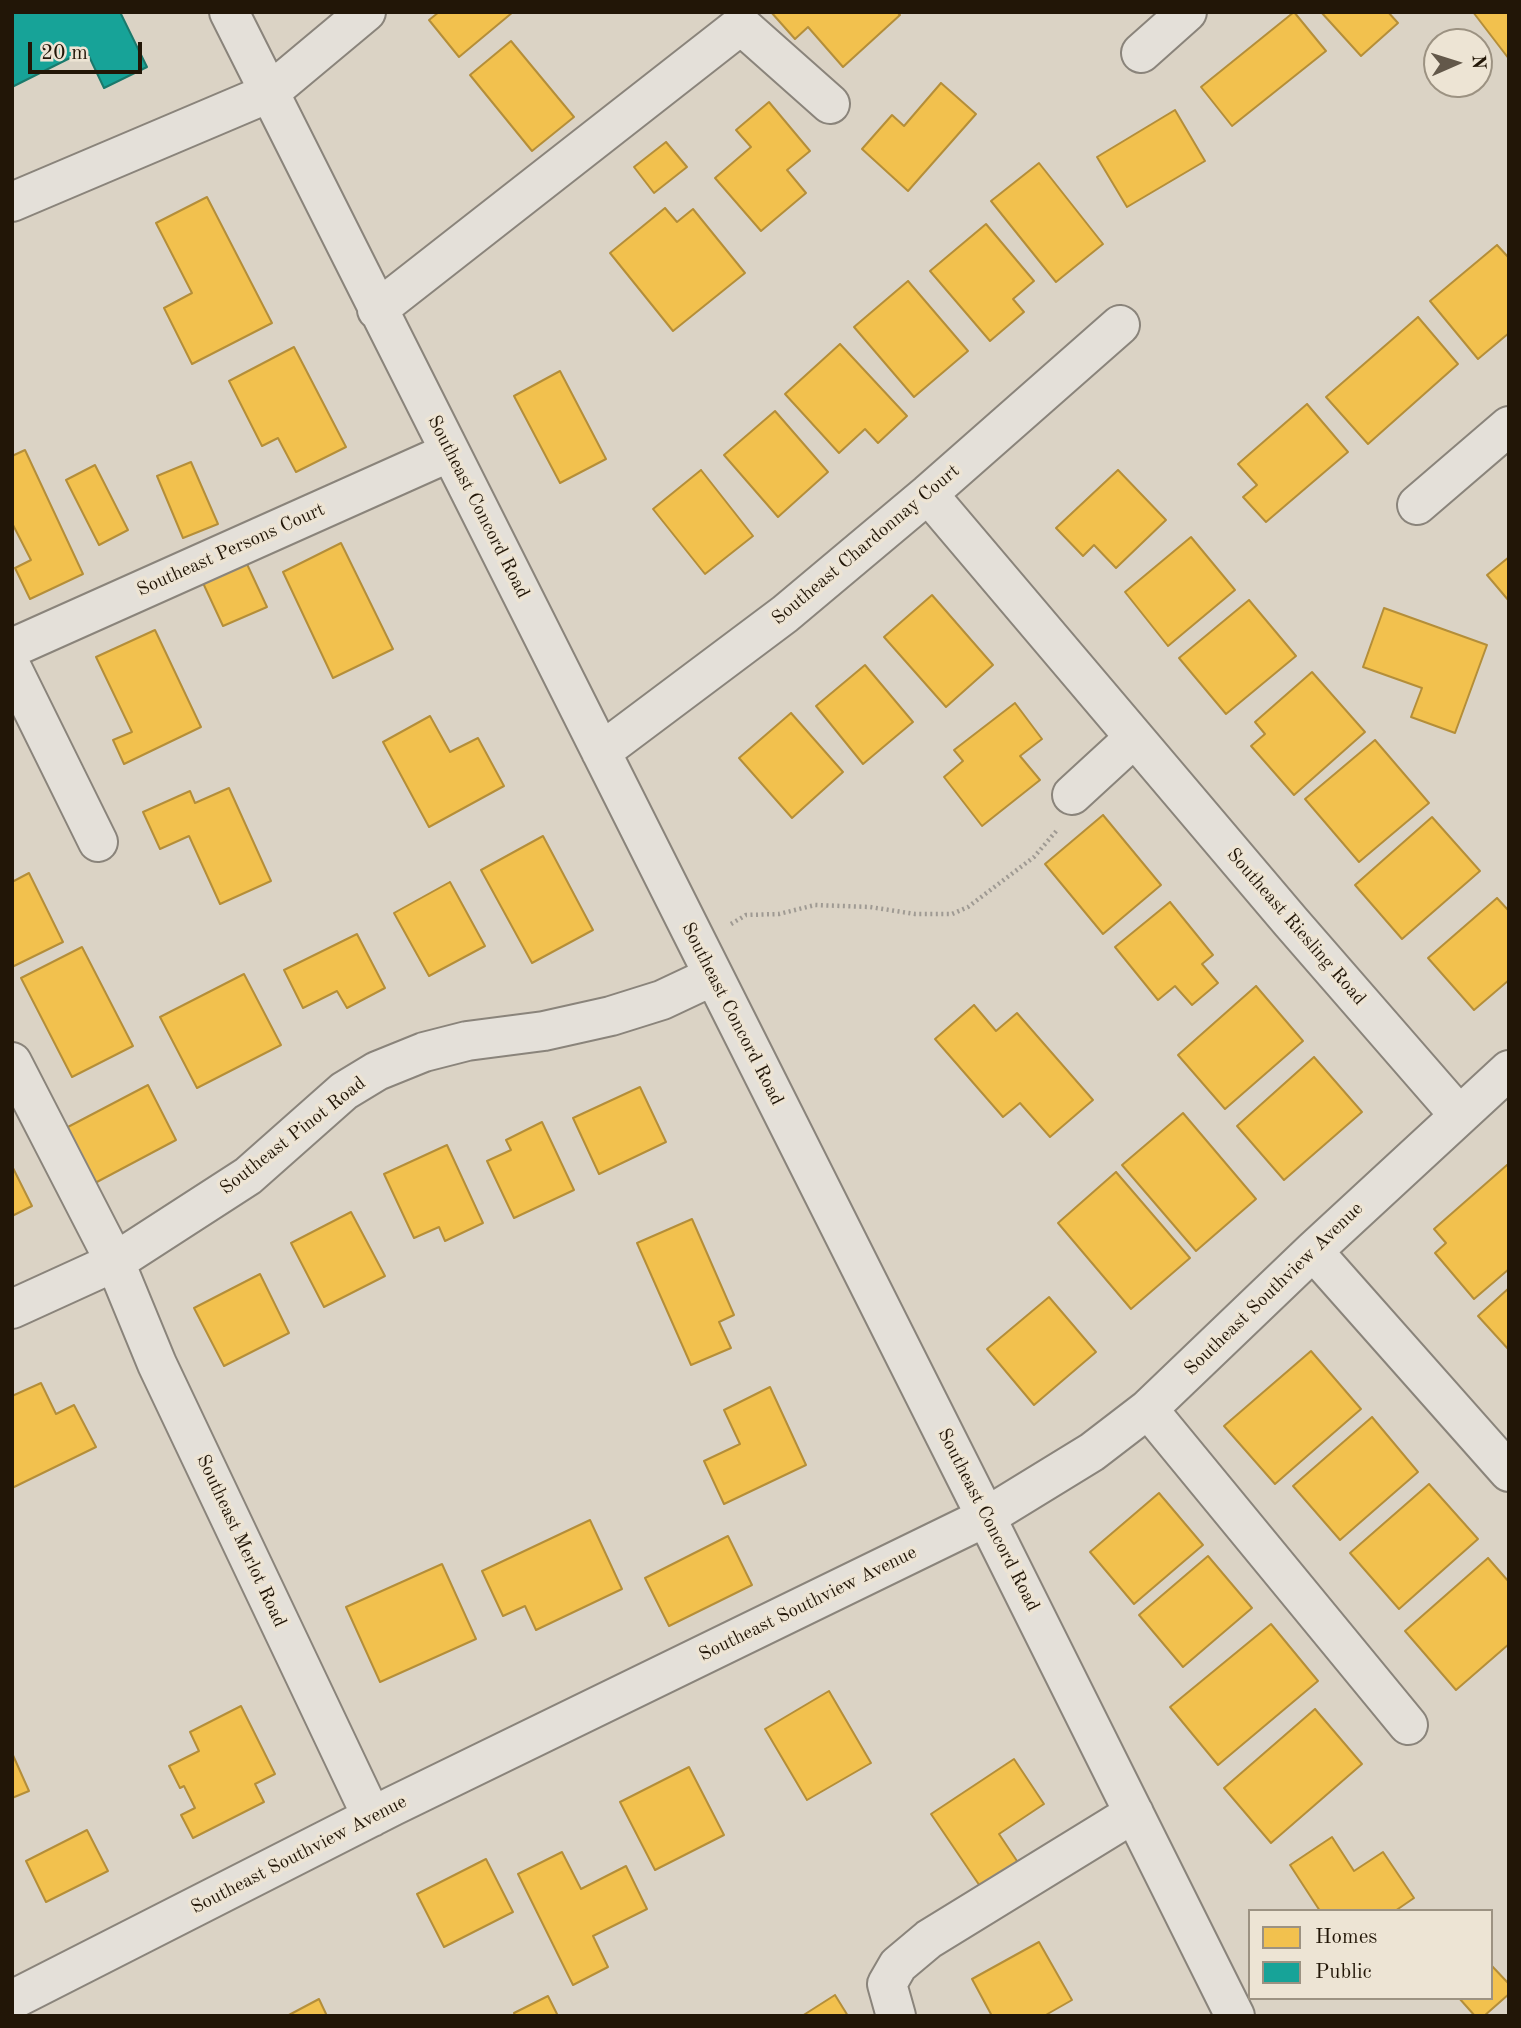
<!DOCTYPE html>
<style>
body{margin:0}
#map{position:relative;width:1521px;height:2028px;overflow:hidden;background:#dbd3c5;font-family:"Old Standard TT",serif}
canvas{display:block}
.frame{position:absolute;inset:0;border:14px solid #221607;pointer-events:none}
.legend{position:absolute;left:1248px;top:1909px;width:245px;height:91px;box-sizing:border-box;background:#ede4d4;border:2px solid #9c9282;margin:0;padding:9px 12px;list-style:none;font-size:21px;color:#221607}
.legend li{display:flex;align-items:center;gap:14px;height:35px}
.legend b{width:35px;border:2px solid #9c9282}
.north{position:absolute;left:1423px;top:28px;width:70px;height:70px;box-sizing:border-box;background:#ede4d4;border:2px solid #9c9282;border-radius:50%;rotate:87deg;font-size:19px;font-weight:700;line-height:28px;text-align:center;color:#221607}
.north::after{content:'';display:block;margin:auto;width:24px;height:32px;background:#63584a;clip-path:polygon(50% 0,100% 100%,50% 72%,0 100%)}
.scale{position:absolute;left:28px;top:42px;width:114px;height:32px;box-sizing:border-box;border:4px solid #221607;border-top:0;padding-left:9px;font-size:21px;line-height:24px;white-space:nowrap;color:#221607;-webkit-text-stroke:5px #ede4d4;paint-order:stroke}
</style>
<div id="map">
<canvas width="1521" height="2028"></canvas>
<div class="frame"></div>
<ul class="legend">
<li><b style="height:19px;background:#f2c14e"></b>Homes</li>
<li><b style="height:19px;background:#17a398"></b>Public</li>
</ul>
<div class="north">N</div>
<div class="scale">20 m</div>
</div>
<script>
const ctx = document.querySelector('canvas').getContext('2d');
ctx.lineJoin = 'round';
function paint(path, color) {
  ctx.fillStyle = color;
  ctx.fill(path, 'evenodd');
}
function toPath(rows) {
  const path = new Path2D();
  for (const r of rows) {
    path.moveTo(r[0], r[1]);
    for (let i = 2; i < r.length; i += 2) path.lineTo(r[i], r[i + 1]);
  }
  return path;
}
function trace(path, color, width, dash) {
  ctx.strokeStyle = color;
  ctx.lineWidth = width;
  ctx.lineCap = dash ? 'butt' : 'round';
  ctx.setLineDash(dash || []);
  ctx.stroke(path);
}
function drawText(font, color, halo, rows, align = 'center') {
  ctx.font = font + ' "Old Standard TT",serif';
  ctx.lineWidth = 7;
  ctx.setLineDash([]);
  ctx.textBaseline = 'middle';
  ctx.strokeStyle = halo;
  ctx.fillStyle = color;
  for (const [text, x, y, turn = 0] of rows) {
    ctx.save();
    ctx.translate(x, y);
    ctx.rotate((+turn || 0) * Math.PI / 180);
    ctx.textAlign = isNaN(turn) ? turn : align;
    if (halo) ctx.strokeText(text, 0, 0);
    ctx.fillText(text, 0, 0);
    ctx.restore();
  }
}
const homes = toPath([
 [439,12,513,12,459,57,429,20,439,12],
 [771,12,897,12,900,15,843,67,808,27,795,39,771,12],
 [1294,12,1326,51,1232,126,1201,87,1294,12],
 [1321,12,1388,12,1398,23,1361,56,1321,12],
 [1473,12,1509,12,1509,59,1473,12],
 [511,41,574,117,532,151,470,75,511,41],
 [941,83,976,114,908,191,862,149,892,115,904,126,941,83],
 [769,102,810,151,787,170,806,193,761,231,715,178,751,147,736,130,769,102],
 [1175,110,1205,161,1127,207,1097,157,1175,110],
 [666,142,687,167,654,193,634,167,666,142],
 [1039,163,1103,244,1056,282,991,201,1039,163],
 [207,197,272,323,192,364,164,308,192,293,156,223,207,197],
 [665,208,677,222,693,209,745,273,673,331,610,253,665,208],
 [986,224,1034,281,1013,299,1024,312,990,341,930,271,986,224],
 [1497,245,1509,258,1509,333,1478,359,1430,301,1497,245],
 [908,281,968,351,914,397,854,327,908,281],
 [1418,317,1458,364,1368,444,1326,397,1418,317],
 [840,344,907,416,878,443,865,429,839,453,785,394,840,344],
 [294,347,346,447,296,472,278,438,262,446,229,381,294,347],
 [560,371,606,459,560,483,514,396,560,371],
 [1307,404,1348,452,1266,522,1243,497,1257,485,1238,464,1307,404],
 [775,411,828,472,778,517,724,455,775,411],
 [25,450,83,574,30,599,15,568,31,560,12,523,12,456,25,450],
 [191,462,218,524,183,538,157,476,191,462],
 [95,465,128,530,99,545,66,480,95,465],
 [701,470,753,536,705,574,653,509,701,470],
 [1118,470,1166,520,1116,568,1094,545,1083,556,1056,528,1118,470],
 [1191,537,1235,590,1168,646,1125,592,1191,537],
 [341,543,393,649,333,678,283,572,341,543],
 [1509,557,1509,601,1487,575,1509,557],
 [246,562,267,607,223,626,203,583,246,562],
 [932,595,993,665,946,707,884,637,932,595],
 [1249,600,1296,656,1226,714,1179,658,1249,600],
 [1384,608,1487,645,1455,733,1411,717,1422,688,1363,667,1384,608],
 [155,630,201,727,124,764,113,740,132,732,96,657,155,630],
 [865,665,913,722,863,764,816,706,865,665],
 [1312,672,1365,732,1294,795,1251,746,1265,734,1255,722,1312,672],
 [1015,703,1042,739,1020,756,1040,780,982,826,944,777,963,761,954,750,1015,703],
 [791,713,843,772,792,818,739,758,791,713],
 [430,716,450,752,478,738,504,786,429,827,383,742,430,716],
 [1375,740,1429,803,1359,862,1305,799,1375,740],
 [229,788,271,881,220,904,189,836,160,849,143,812,190,791,195,803,229,788],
 [1103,815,1161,885,1103,934,1045,864,1103,815],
 [1432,817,1480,871,1402,939,1355,885,1432,817],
 [543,836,593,930,532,963,481,870,543,836],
 [29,873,63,942,12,967,12,882,29,873],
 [450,882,485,946,429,976,394,913,450,882],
 [1497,898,1509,911,1509,980,1474,1010,1428,958,1497,898],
 [1170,902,1213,955,1202,964,1218,983,1192,1005,1175,986,1158,1000,1115,947,1170,902],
 [357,934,385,988,347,1008,337,991,303,1008,284,970,357,934],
 [82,947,133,1046,72,1077,21,978,82,947],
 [244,974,281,1045,197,1088,160,1017,244,974],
 [1256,986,1303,1041,1225,1109,1178,1055,1256,986],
 [974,1005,996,1031,1017,1013,1093,1100,1050,1137,1020,1103,1003,1117,935,1039,974,1005],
 [1314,1057,1362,1112,1284,1180,1237,1126,1314,1057],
 [148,1085,176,1140,95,1183,66,1128,148,1085],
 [640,1087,666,1142,599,1174,573,1118,640,1087],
 [1183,1113,1256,1199,1196,1251,1122,1165,1183,1113],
 [542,1122,574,1190,514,1218,487,1161,511,1150,506,1140,542,1122],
 [447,1145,483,1223,445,1241,439,1227,414,1238,384,1174,447,1145],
 [1507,1165,1509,1167,1509,1269,1474,1299,1435,1253,1446,1243,1434,1229,1507,1165],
 [12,1166,32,1206,12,1216,12,1166],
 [1116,1172,1190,1258,1131,1309,1058,1223,1116,1172],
 [351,1212,385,1276,324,1307,291,1243,351,1212],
 [692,1219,734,1315,719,1322,731,1348,691,1365,637,1243,692,1219],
 [260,1274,289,1333,224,1366,194,1308,260,1274],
 [1509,1288,1509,1350,1478,1316,1509,1288],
 [1049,1297,1096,1352,1034,1405,987,1349,1049,1297],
 [1311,1351,1361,1409,1275,1484,1224,1426,1311,1351],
 [41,1383,56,1414,74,1405,96,1447,12,1488,12,1396,41,1383],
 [770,1387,806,1465,724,1504,704,1461,740,1444,724,1410,770,1387],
 [1372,1417,1418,1472,1340,1540,1293,1486,1372,1417],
 [1429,1484,1478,1539,1399,1609,1350,1553,1429,1484],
 [1159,1493,1203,1545,1134,1604,1090,1552,1159,1493],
 [590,1520,622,1589,536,1630,525,1606,503,1616,482,1571,590,1520],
 [728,1536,752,1585,669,1626,645,1578,728,1536],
 [1208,1556,1252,1608,1183,1667,1139,1615,1208,1556],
 [1488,1558,1509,1582,1509,1644,1456,1690,1405,1631,1488,1558],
 [442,1564,476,1639,380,1682,346,1607,442,1564],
 [1271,1624,1318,1681,1218,1765,1170,1707,1271,1624],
 [829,1691,871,1763,807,1800,765,1729,829,1691],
 [241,1706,275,1774,255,1784,264,1802,193,1838,181,1815,195,1808,184,1786,180,1788,169,1766,199,1751,190,1732,241,1706],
 [1315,1709,1362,1764,1271,1843,1224,1788,1315,1709],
 [12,1753,29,1791,12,1798,12,1753],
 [1014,1759,1044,1804,999,1834,1021,1867,984,1892,931,1814,1014,1759],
 [689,1767,724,1835,655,1870,620,1802,689,1767],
 [87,1830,108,1871,46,1902,26,1861,87,1830],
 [1332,1837,1354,1871,1383,1852,1414,1898,1395,1911,1320,1911,1290,1865,1332,1837],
 [562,1852,581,1889,626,1866,647,1909,593,1936,608,1967,573,1985,518,1874,562,1852],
 [486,1859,513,1912,444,1947,417,1894,486,1859],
 [1039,1942,1072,2000,1044,2016,992,2016,972,1979,1039,1942],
 [1491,1965,1509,1984,1509,1994,1484,2016,1475,2016,1459,1998,1491,1998,1491,1965],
 [835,1995,848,2016,802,2016,835,1995],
 [548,1996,558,2016,515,2016,514,2013,548,1996],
 [319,1999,327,2016,287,2016,319,1999]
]);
paint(homes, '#f2c14e');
trace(homes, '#b48e39', 2);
const public = toPath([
 [120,12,147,67,104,88,86,50,12,87,12,13,120,12]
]);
paint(public, '#17a398');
trace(public, '#1a796c', 2);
const minor = toPath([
 [229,12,986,1517,1235,2016],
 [1141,53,1187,12],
 [12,202,269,93,366,12],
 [377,310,741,25,830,104],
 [928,494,1291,922,1459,1115],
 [1417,505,1509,426],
 [12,648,450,452],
 [12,668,98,842],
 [601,752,785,614,928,494,1120,325],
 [1072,795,1134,738],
 [12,1062,115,1262,157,1364,372,1817],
 [1313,1251,1509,1472],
 [12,1309,115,1262,248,1176,344,1091,377,1071,424,1052,467,1041,544,1031,611,1016,662,1000,713,976],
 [1148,1409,1408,1725],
 [12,2000,393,1806,986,1517,1092,1452,1148,1409,1313,1251,1509,1070],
 [896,2016,887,1984,898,1965,929,1939,1134,1813]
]);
trace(minor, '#8a847b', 42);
trace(toPath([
 [731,924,746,915,779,914,815,905,870,907,915,914,952,914,968,907,1034,857,1058,829]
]), '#9f9a93', 4.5, [2, 3.5]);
trace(minor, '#e4e0d9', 38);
drawText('19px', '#221607', '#ede4d4', [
 ["Southeast Concord Road",478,507,63],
 ["Southeast Chardonnay Court",866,545,-40],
 ["Southeast Persons Court",231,550,-24],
 ["Southeast Riesling Road",1296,927,49],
 ["Southeast Concord Road",732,1014,63],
 ["Southeast Pinot Road",293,1136,-38],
 ["Southeast Southview Avenue",1274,1289,-44],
 ["Southeast Concord Road",988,1520,63],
 ["Southeast Merlot Road",241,1541,65],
 ["Southeast Southview Avenue",808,1604,-26],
 ["Southeast Southview Avenue",299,1855,-27]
]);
</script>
